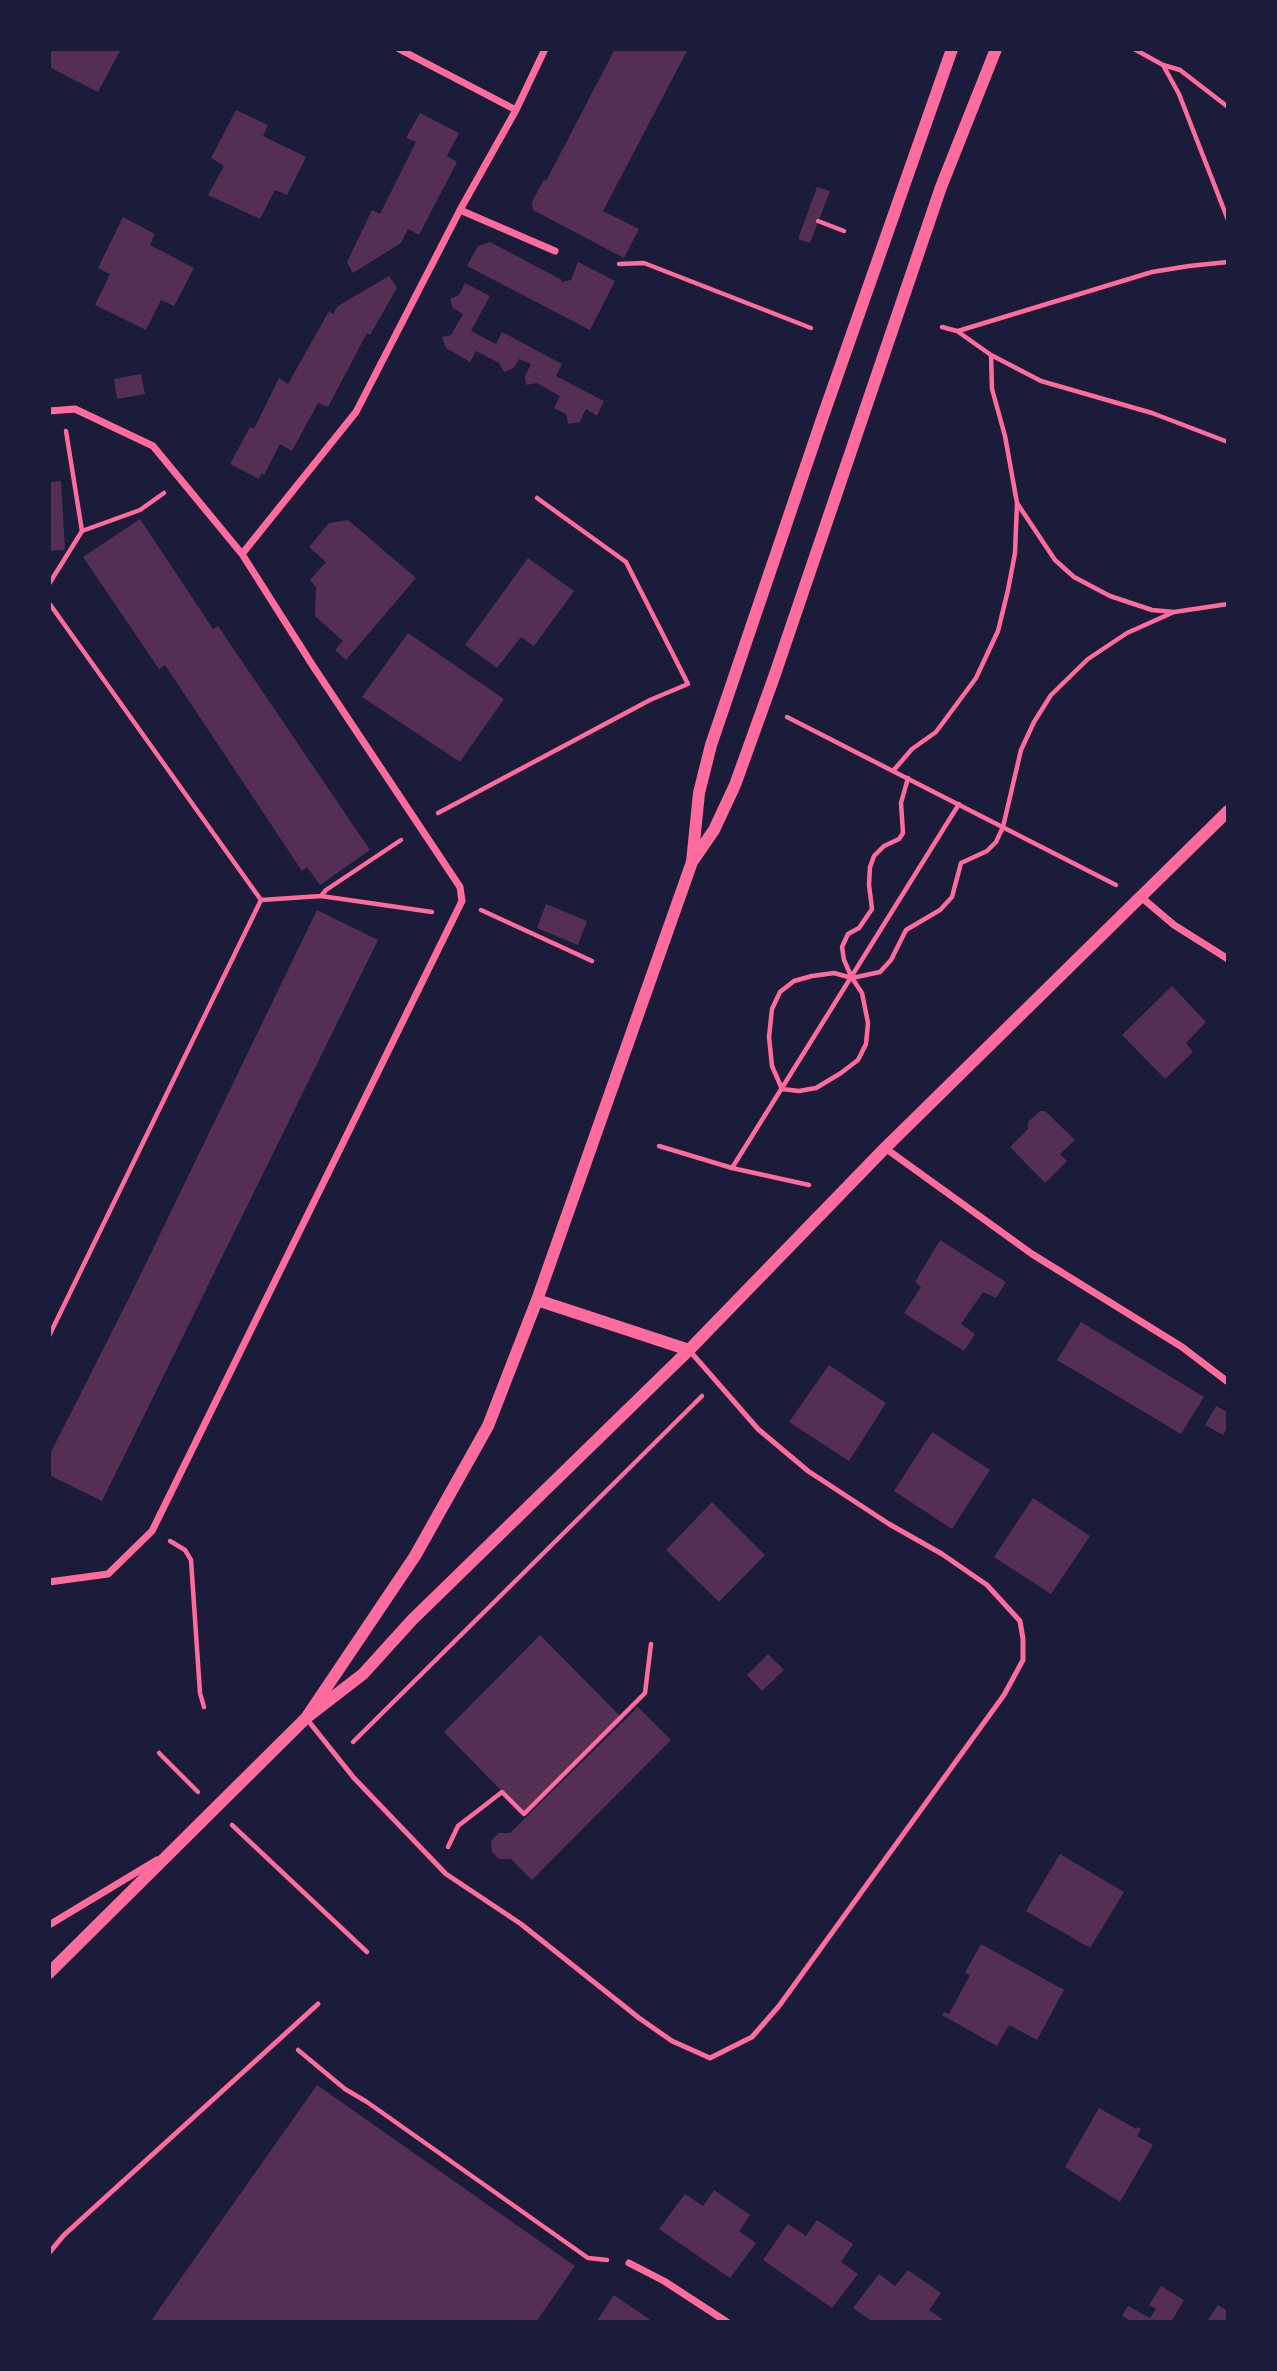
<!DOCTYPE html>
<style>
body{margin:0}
#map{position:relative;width:1277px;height:2371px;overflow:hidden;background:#1b1b3a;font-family:"Open Sans",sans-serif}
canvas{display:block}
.frame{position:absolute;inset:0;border:51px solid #1b1b3a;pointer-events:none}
</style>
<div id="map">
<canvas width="1277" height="2371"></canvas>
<div class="frame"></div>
</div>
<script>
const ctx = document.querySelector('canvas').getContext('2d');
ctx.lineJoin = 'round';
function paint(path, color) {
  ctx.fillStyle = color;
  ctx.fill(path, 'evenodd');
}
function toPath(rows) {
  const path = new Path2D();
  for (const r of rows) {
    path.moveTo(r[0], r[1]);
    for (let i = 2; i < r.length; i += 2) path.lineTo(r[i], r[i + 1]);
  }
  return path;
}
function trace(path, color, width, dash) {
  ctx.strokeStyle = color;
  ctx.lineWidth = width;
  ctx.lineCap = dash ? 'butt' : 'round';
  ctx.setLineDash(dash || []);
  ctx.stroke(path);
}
paint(toPath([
 [49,49,121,49,98,92,49,67],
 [615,49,688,49,603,211,639,229,624,258,533,210,532,202,544,179,546,181],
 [236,110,268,125,263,136,306,157,287,195,275,190,260,219,208,195,224,166,211,158],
 [420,113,459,133,447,156,457,162,419,235,408,229,401,243,353,273,347,262,372,210,380,214,416,142,406,138],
 [817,187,830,191,810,243,798,239],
 [123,217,155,234,150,245,194,268,174,306,161,300,146,330,95,305,110,274,98,268],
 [490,242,562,280,561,282,571,280,578,262,615,281,590,330,467,266,478,246],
 [389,276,397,288,370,335,367,333,328,407,318,403,292,451,280,444,264,475,262,473,259,479,230,464,250,427,254,429,279,378,288,384,329,311,333,314,338,306],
 [465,283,490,296,471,331,496,344,502,332,562,364,556,376,604,401,597,416,586,409,580,422,568,424,566,414,554,408,560,396,537,383,526,385,525,376,531,364,519,359,514,368,504,372,499,363,476,351,470,362,446,348,442,337,451,335,463,314,453,308,450,299,459,295],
 [141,374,145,394,117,399,114,379],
 [61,481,65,550,49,551,49,482],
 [140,519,213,629,218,626,370,850,320,885,307,867,302,871,165,665,159,669,83,557],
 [348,520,416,578,346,660,335,650,343,641,315,616,316,587,310,580,326,562,309,547,329,523],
 [528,558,574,591,534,646,521,637,497,668,465,645],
 [408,633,504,699,460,762,362,697],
 [546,904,587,921,578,945,537,928],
 [317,910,378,940,102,1501,49,1475,49,1456,132,1292],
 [1172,986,1206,1022,1186,1043,1193,1052,1165,1079,1122,1035],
 [1040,1111,1045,1111,1075,1140,1060,1154,1067,1161,1045,1183,1010,1147,1028,1129,1028,1122],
 [940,1240,1006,1282,996,1298,983,1292,961,1324,975,1334,964,1351,904,1313,921,1287,915,1282],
 [1081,1322,1204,1397,1181,1434,1057,1360],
 [829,1365,886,1403,849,1461,789,1422],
 [1216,1406,1228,1412,1228,1426,1223,1435,1205,1425],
 [932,1432,990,1470,952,1529,894,1491],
 [1033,1498,1090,1536,1051,1594,994,1557],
 [712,1502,765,1555,719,1602,666,1550],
 [540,1635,623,1719,524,1814,444,1732],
 [768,1654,784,1670,762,1691,747,1675],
 [638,1707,671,1740,532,1880,511,1859,499,1859,492,1852,491,1841,499,1833,510,1833],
 [1060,1854,1124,1892,1090,1948,1026,1911],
 [981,1944,1064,1990,1037,2040,1009,2025,997,2046,942,2015,944,2012,949,2014,970,1975,965,1973],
 [317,2085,575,2266,536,2322,150,2322],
 [1099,2108,1136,2129,1137,2127,1141,2129,1137,2136,1153,2145,1120,2202,1065,2167],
 [714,2190,750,2215,739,2231,756,2243,730,2278,659,2229,685,2194,703,2206],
 [817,2220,853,2244,841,2262,858,2274,832,2308,763,2260,788,2224,806,2236],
 [908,2270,941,2293,929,2310,946,2322,873,2322,853,2308,879,2274,895,2286],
 [1161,2286,1184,2300,1171,2322,1132,2322,1122,2316,1128,2306,1150,2318,1156,2309,1149,2305],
 [614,2295,649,2319,653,2322,596,2322],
 [1218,2305,1228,2311,1228,2322,1206,2322]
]), '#542f53');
trace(toPath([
 [1134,49,1163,65,1180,70,1228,107],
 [1163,65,1179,94,1228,220],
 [818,221,844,231],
 [619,264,644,263,811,328],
 [942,327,957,331,991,355,1041,381,1152,413,1228,442],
 [958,331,1152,272,1189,266,1228,262],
 [66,431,82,531],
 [1017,503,1055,560,1074,577,1110,596,1152,610,1174,612,1228,604],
 [49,584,82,531,140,510,164,493],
 [49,603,261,900,49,1336],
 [787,717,1116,885],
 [893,771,912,749,936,732,976,678,998,631,1008,590,1015,553,1017,503,1005,436,992,389,991,355],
 [908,778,901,803,903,833,899,839,884,846,874,856,870,867,869,885,872,909,859,928,848,934,842,947,844,960,852,978,862,993,868,1023,866,1044,858,1060,841,1073,816,1088,799,1091,782,1089,772,1066,769,1037,772,1009,780,992,794,981,812,976,834,973,852,978,880,972,891,960,906,930,940,910,952,897,961,863,987,851,996,842,1003,827,1021,750,1034,722,1051,695,1088,659,1127,633,1174,612],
 [438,813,650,700,688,684,626,562,537,498],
 [401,840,326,890,321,896,432,912],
 [261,900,321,896],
 [481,910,592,961],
 [659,1146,732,1168,959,804],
 [732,1168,809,1185],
 [170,1541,185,1550,191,1560,200,1693,204,1707],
 [353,1742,702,1396],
 [159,1753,198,1792],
 [232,1825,367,1952],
 [448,1847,458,1826,502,1792,524,1814,645,1693,651,1644],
 [298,2050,345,2089,367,2102,588,2258,607,2260]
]), '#ff6b9d', 4.5);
trace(toPath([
 [306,1718,354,1778,446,1874,521,1924,639,2018,672,2041,710,2058,752,2037,779,2006,1004,1695,1023,1660,1023,1639,1020,1621,987,1585,942,1554,889,1524,808,1471,758,1429,689,1350],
 [49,2253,64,2235,318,2004]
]), '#ff6b9d', 5);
trace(toPath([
 [399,49,516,110],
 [545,49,516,110,460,210,555,251],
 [49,411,75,409,153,446,242,554,356,412,460,210],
 [1141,897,1174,925,1228,959],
 [885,1148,1032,1254,1182,1347,1228,1382],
 [49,1582,108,1574,152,1531,462,901,460,887,313,666,242,554],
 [49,1925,157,1860],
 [629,2263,664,2281,727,2322]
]), '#ff6b9d', 7);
trace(toPath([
 [694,859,714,830,735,785,774,677,941,187,996,49],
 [537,1300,689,1350],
 [306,1718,415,1556,488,1426,537,1300,692,862,699,793,711,745,822,419,952,49],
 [49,1973,306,1718,363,1674,412,1620,689,1350,885,1148,1228,811]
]), '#ff6b9d', 12);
</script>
